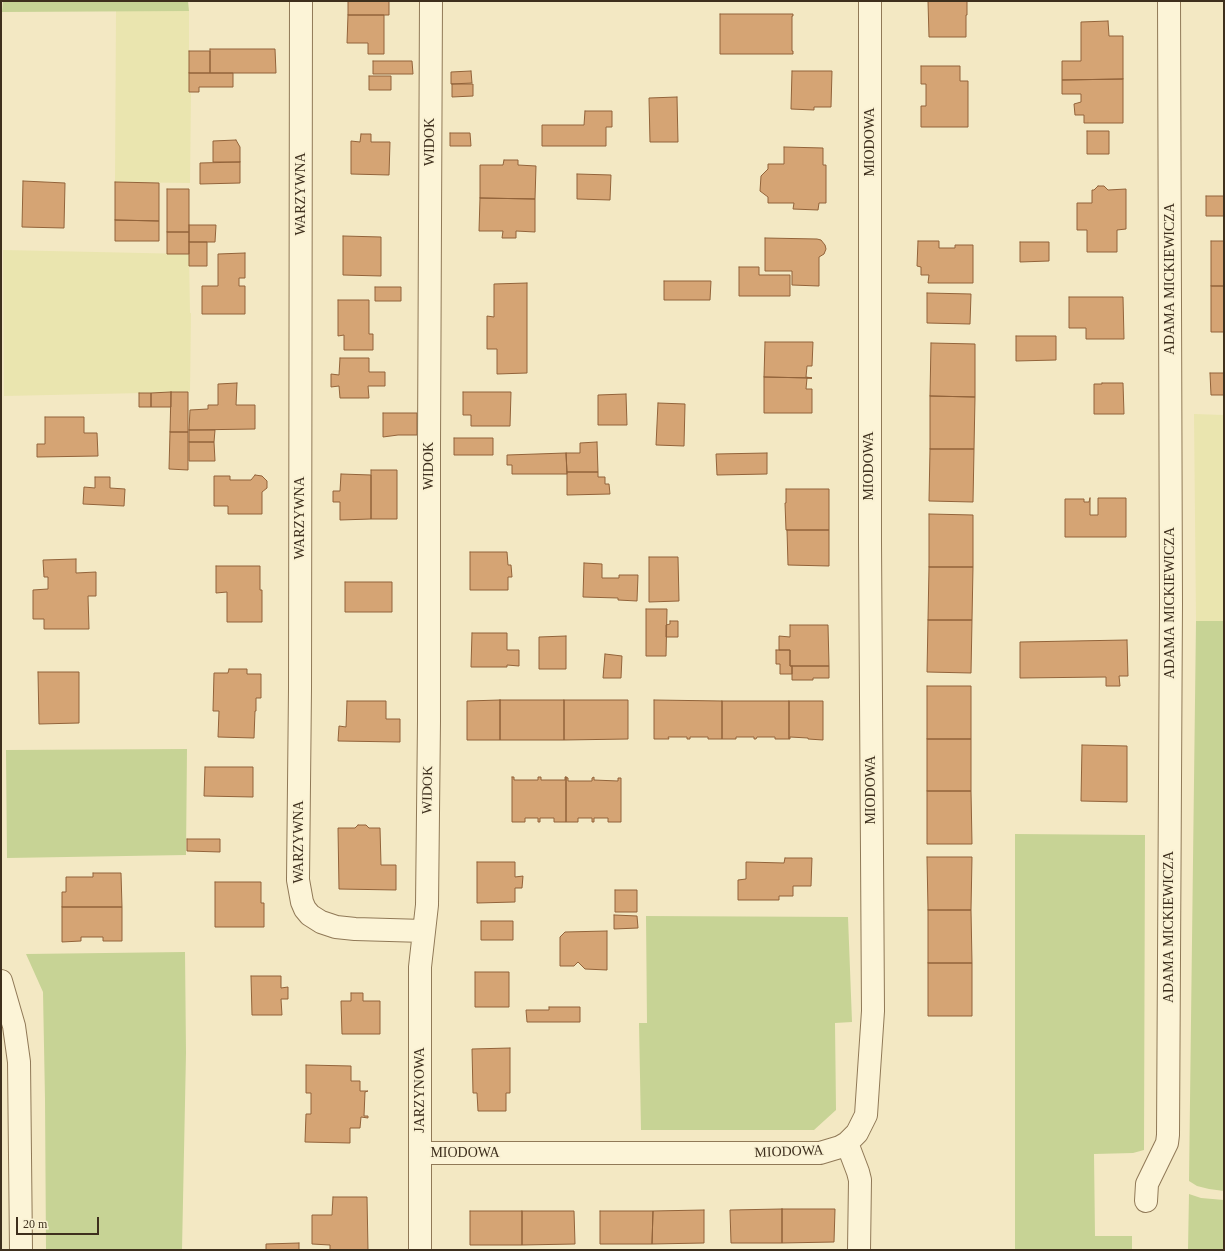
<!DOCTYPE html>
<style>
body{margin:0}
#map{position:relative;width:1225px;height:1251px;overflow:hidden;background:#f3e8c3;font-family:"Times New Roman",serif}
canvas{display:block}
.frame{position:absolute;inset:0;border:2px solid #3e2f1d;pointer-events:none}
.scale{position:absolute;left:16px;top:1217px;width:83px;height:18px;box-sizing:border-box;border:2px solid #3e2f1d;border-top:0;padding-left:5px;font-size:12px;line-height:14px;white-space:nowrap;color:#3e2f1d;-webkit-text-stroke:3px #f9f1d3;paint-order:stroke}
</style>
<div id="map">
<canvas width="1225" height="1251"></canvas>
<div class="frame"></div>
<div class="scale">20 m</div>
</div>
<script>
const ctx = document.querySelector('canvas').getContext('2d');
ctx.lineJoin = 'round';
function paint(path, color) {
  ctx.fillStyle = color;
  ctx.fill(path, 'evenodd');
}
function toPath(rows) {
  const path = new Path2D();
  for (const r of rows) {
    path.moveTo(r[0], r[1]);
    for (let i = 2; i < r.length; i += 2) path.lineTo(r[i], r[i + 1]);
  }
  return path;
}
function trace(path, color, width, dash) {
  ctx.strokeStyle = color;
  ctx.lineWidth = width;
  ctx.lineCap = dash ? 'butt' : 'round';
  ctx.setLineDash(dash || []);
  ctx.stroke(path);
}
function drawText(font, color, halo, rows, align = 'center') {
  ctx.font = font + ' "Times New Roman",serif';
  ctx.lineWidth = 3.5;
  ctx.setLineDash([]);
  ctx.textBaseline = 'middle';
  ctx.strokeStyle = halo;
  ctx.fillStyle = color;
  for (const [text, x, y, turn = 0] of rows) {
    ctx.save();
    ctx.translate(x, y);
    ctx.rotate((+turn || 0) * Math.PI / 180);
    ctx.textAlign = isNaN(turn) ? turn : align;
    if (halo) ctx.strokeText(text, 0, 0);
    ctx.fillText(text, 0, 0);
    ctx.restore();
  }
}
paint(toPath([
 [116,11,189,11,189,92,191,94,190,183,115,182],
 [3,250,189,254,190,313,191,313,190,392,4,396],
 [1194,414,1224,415,1224,621,1196,621]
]), '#eae5af');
paint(toPath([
 [3,1,188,1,189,11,2,12],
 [1196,621,1224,621,1224,1191,1209,1189,1197,1186,1189,1181],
 [187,749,186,855,7,858,6,750],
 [1015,834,1145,835,1144,1150,1133,1153,1094,1154,1095,1236,1132,1236,1132,1250,1015,1250],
 [646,916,848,917,852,1022,835,1023,836,1110,814,1130,641,1130,639,1023,647,1023],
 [185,952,186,1053,182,1250,46,1250,45,1099,43,992,26,954],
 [1189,1194,1201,1198,1224,1200,1224,1250,1188,1250]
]), '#c7d395');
const building = toPath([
 [348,1,389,1,389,15,348,15,348,1],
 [928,1,967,1,967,15,966,15,966,37,929,37,928,1],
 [720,14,793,14,793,16,792,16,792,51,793,51,793,54,720,54,720,14],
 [348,15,384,15,384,54,368,54,368,43,347,43,348,15],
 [1108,21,1109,36,1123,36,1123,79,1062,80,1062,61,1081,61,1081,22,1108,21],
 [210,49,275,49,276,73,210,73,210,49],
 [189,51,210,51,210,73,189,73,189,51],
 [373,61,412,61,413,74,373,74,373,61],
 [921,66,960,66,960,81,968,81,968,127,921,127,921,106,926,106,926,84,921,84,921,66],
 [471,71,472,83,451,84,451,72,471,71],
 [792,71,832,71,831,107,814,107,814,110,791,109,792,71],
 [189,73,233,73,233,87,199,87,199,92,189,92,189,73],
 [369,76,391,76,391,90,369,90,369,76],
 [1123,79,1123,123,1084,123,1084,115,1075,115,1074,104,1081,102,1081,94,1062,94,1062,80,1123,79],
 [452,84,473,84,473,96,452,97,452,84],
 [677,97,678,142,650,142,649,98,677,97],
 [585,111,612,111,612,127,606,127,606,146,542,146,542,125,584,125,585,111],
 [1087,131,1109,131,1109,154,1087,154,1087,131],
 [450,133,470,133,471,146,450,146,450,133],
 [361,134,371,134,371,142,390,142,389,175,351,174,351,141,360,142,361,134],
 [236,140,240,147,240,162,213,162,213,141,236,140],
 [784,147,823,148,823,165,826,165,826,203,819,203,818,210,793,209,794,203,768,203,768,197,760,191,761,176,768,169,768,164,784,164,784,147],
 [504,160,518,160,518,165,536,166,535,199,480,198,480,165,503,165,504,160],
 [240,162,240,183,200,184,200,163,240,162],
 [577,174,611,175,610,200,577,199,577,174],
 [23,181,65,183,64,228,22,227,23,181],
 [115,182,159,183,159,221,115,220,115,182],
 [1098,186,1104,186,1108,190,1126,189,1126,229,1117,230,1117,252,1087,252,1087,230,1077,230,1077,203,1092,203,1092,190,1094,190,1098,186],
 [167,189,189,189,189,232,167,232,167,189],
 [1206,196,1224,196,1224,216,1206,216,1206,196],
 [480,198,535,199,535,232,516,231,516,238,502,238,503,231,479,231,480,198],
 [115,220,159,221,159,241,115,241,115,220],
 [189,225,216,225,215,242,189,242,189,225],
 [167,232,189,232,189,254,167,254,167,232],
 [343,236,381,237,381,276,343,275,343,236],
 [765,238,817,239,821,240,825,245,826,249,824,254,819,257,819,286,792,285,792,271,765,271,765,238],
 [918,241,939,241,939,248,955,248,955,245,973,245,973,283,928,283,929,275,921,275,921,267,917,266,918,241],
 [1211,241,1224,241,1224,286,1211,286,1211,241],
 [189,242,207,242,207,266,189,266,189,242],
 [1020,242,1049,242,1049,261,1020,262,1020,242],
 [245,253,245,278,239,278,239,286,245,286,245,314,202,314,202,286,218,286,218,254,245,253],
 [739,267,759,267,759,275,790,275,790,296,739,296,739,267],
 [664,281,711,281,710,300,664,300,664,281],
 [527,283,527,373,497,374,497,349,487,349,487,316,494,317,494,284,527,283],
 [1211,286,1224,286,1224,332,1211,332,1211,286],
 [375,287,401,287,401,301,375,301,375,287],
 [927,293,971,294,970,324,927,323,927,293],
 [1069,297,1123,297,1124,339,1086,339,1086,328,1069,328,1069,297],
 [338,300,369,300,369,334,373,334,373,350,344,350,344,335,338,336,338,300],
 [1016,336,1056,336,1056,360,1016,361,1016,336],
 [765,342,813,342,812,366,807,366,806,377,812,378,764,377,765,342],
 [931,343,975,344,975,397,930,396,931,343],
 [340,358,369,358,369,372,385,372,385,386,368,386,369,398,340,398,339,386,331,387,331,374,339,375,340,358],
 [1210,373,1224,373,1224,395,1211,395,1210,373],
 [764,377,812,378,807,378,806,389,812,389,812,413,764,413,764,377],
 [237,383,236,405,255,405,255,429,189,430,190,410,208,409,208,405,218,405,218,384,237,383],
 [1102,383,1123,383,1124,414,1094,414,1094,384,1102,384,1102,383],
 [171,392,188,392,188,432,170,432,171,392],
 [171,392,171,407,151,407,151,393,171,392],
 [463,392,511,392,510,426,471,426,471,415,463,415,463,392],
 [139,393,151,393,151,407,139,407,139,393],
 [626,394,627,425,598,425,598,395,626,394],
 [930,396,975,397,974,449,930,449,930,396],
 [658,403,685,404,684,446,656,445,658,403],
 [383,413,417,413,417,435,398,435,383,437,383,413],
 [45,417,84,417,84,433,97,433,98,456,37,457,37,444,45,444,45,417],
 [189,430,215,430,214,442,189,442,189,430],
 [170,432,188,432,188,470,169,469,170,432],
 [454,438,493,438,493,455,454,455,454,438],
 [189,442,214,442,215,461,189,461,189,442],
 [597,442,598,472,567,472,566,453,580,453,580,443,597,442],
 [930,449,974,449,973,502,929,501,930,449],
 [566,453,567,474,512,474,512,465,507,465,507,455,566,453],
 [767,453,767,474,717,475,716,454,767,453],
 [371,470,397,470,397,519,371,519,371,470],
 [567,472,598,472,598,477,605,477,605,484,609,484,610,494,567,495,567,472],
 [341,474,371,475,371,519,340,520,340,502,333,502,333,491,340,491,341,474],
 [255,475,262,476,267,481,267,488,262,492,262,514,228,514,228,506,214,506,214,476,230,476,230,480,251,480,255,475],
 [95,477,110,477,110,488,125,489,124,506,83,504,84,487,95,488,95,477],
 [786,489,829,489,829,530,786,530,785,503,786,503,786,489],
 [1090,498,1090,515,1098,515,1098,498,1126,498,1126,537,1065,537,1065,499,1084,499,1084,502,1089,502,1090,498],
 [929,514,973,515,973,567,929,567,929,514],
 [787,530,829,530,829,566,788,565,787,530],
 [470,552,507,552,508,565,511,565,512,577,508,577,508,590,470,590,470,552],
 [649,557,678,557,679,601,649,602,649,557],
 [76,559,76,573,96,572,96,596,88,596,89,629,44,629,44,619,33,619,33,590,48,589,48,577,44,577,43,560,76,559],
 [584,563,602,564,602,578,619,578,619,575,638,575,637,601,618,600,618,598,583,597,584,563],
 [216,566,260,566,260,590,262,590,262,622,227,622,227,592,216,593,216,566],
 [929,567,973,567,972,620,928,620,929,567],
 [345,582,392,582,392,612,345,612,345,582],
 [646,609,667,609,666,656,646,656,646,609],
 [928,620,972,620,971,673,927,672,928,620],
 [670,621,678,621,678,637,666,637,666,625,670,624,670,621],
 [790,625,828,625,829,666,790,666,790,650,779,650,779,636,790,637,790,625],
 [472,633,507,633,507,650,519,650,519,666,507,665,507,667,471,667,472,633],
 [566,636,566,669,539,669,539,637,566,636],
 [1127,640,1128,676,1119,676,1120,686,1106,686,1106,677,1020,678,1020,642,1127,640],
 [776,650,790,650,790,666,792,666,792,674,780,674,780,664,776,664,776,650],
 [605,654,622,656,621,678,603,678,605,654],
 [792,666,829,666,829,678,813,678,813,680,792,680,792,666],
 [229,669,247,669,247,674,261,674,261,698,256,698,256,711,255,711,254,738,218,737,219,711,213,711,214,673,228,673,229,669],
 [38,672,79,672,79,723,39,724,38,672],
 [927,686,971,686,971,739,927,739,927,686],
 [500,700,564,700,564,740,500,740,500,700],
 [500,700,500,740,467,740,467,701,500,700],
 [564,700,628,700,628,739,564,740,564,700],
 [654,700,722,701,722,739,708,739,708,737,690,737,690,739,687,739,687,737,668,737,669,739,654,739,654,700],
 [347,701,386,701,386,719,400,719,400,742,338,741,339,726,346,727,347,701],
 [722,701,789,701,789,739,775,739,775,737,757,737,756,739,754,739,754,737,736,737,736,739,722,739,722,701],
 [789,701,823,701,823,740,808,739,808,738,790,737,790,739,789,739,789,701],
 [927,739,971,739,971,791,927,791,927,739],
 [1082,745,1127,746,1127,802,1081,801,1082,745],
 [205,767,253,767,253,797,204,796,205,767],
 [512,777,514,777,514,780,538,780,538,777,541,777,541,780,565,780,565,777,566,777,566,822,554,822,554,818,540,818,540,822,538,822,538,818,525,818,525,822,512,822,512,777],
 [566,777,568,778,568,781,592,781,592,778,594,777,594,780,618,781,618,778,621,778,621,822,608,822,608,818,594,818,594,822,592,822,592,818,578,818,578,822,566,822,566,777],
 [927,791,971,791,972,844,927,844,927,791],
 [358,825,366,825,369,828,380,828,381,865,396,865,396,890,339,889,338,828,355,828,358,825],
 [187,839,220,839,220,852,187,851,187,839],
 [927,857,972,857,971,910,928,910,927,857],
 [785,858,812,858,811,886,793,886,793,896,779,896,779,900,738,900,738,880,746,879,746,862,784,863,785,858],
 [477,862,515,862,515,877,523,876,522,888,515,888,515,902,477,903,477,862],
 [93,873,121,873,122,907,62,907,62,892,66,892,66,877,93,877,93,873],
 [215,882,261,882,261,903,264,903,264,927,215,927,215,882],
 [615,890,637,890,637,912,615,912,615,890],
 [62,907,122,907,122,941,103,941,103,937,81,937,81,941,62,942,62,907],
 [928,910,971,910,972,963,928,963,928,910],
 [614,915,637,916,638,928,614,929,614,915],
 [481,921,513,921,513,940,481,940,481,921],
 [607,931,607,970,585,969,578,962,574,966,560,966,560,937,565,932,607,931],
 [928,963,972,963,972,1016,928,1016,928,963],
 [475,972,509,972,509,1007,475,1007,475,972],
 [251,976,281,976,281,988,288,987,288,999,281,999,282,1015,252,1015,251,976],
 [351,993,363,993,363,1001,380,1001,380,1034,342,1034,341,1001,351,1001,351,993],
 [549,1007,580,1007,580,1022,527,1022,526,1010,549,1010,549,1007],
 [510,1048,510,1093,506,1093,506,1111,478,1111,477,1093,473,1093,472,1049,510,1048],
 [306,1065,351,1066,351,1081,360,1081,360,1091,368,1091,365,1092,364,1116,368,1116,368,1118,361,1117,360,1128,350,1128,350,1143,305,1142,306,1114,311,1114,311,1093,306,1093,306,1065],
 [333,1197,367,1197,368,1250,330,1250,330,1245,312,1244,312,1215,332,1215,333,1197],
 [782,1209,782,1243,731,1243,730,1210,782,1209],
 [782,1209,835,1209,834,1242,782,1243,782,1209],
 [704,1210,704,1243,652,1244,653,1211,704,1210],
 [470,1211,522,1211,522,1245,470,1245,470,1211],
 [522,1211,574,1211,575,1244,522,1245,522,1211],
 [600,1211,653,1211,652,1244,600,1244,600,1211],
 [299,1243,299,1250,266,1250,266,1244,299,1243]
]);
paint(building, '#d5a474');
trace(building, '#92633a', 1);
const minor = toPath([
 [301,1,300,689,298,880,302,902,305,909,310,915,321,922,336,927,355,929,424,931],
 [1,981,14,1026,19,1062,21,1250],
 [847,1143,858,1172,860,1180,859,1250],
 [420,1153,820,1153,840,1147,847,1143,857,1133,866,1115,873,1011,870,542,870,1],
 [1146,1201,1147,1184,1167,1143,1168,1135,1171,603,1169,1],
 [420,1250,420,967,427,905,429,721,429,444,431,1]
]);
trace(minor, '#907957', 24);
trace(minor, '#fcf4d7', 22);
drawText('14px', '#3e2f1d', '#f9f1d3', [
 ["WIDOK",430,142,-90],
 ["MIODOWA",870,142,-90],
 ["WARZYWNA",301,194,-90],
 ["ADAMA MICKIEWICZA",1170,279,-90],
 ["WIDOK",429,466,-90],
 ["MIODOWA",869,466,-90],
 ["WARZYWNA",300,518,-90],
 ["ADAMA MICKIEWICZA",1170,603,-90],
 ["WIDOK",428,790,-89],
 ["MIODOWA",871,790,-90],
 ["WARZYWNA",299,842,-90],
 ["ADAMA MICKIEWICZA",1169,927,-90],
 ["JARZYNOWA",420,1090,-90],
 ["MIODOWA",789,1152,-2],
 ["MIODOWA",465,1153]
]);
</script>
